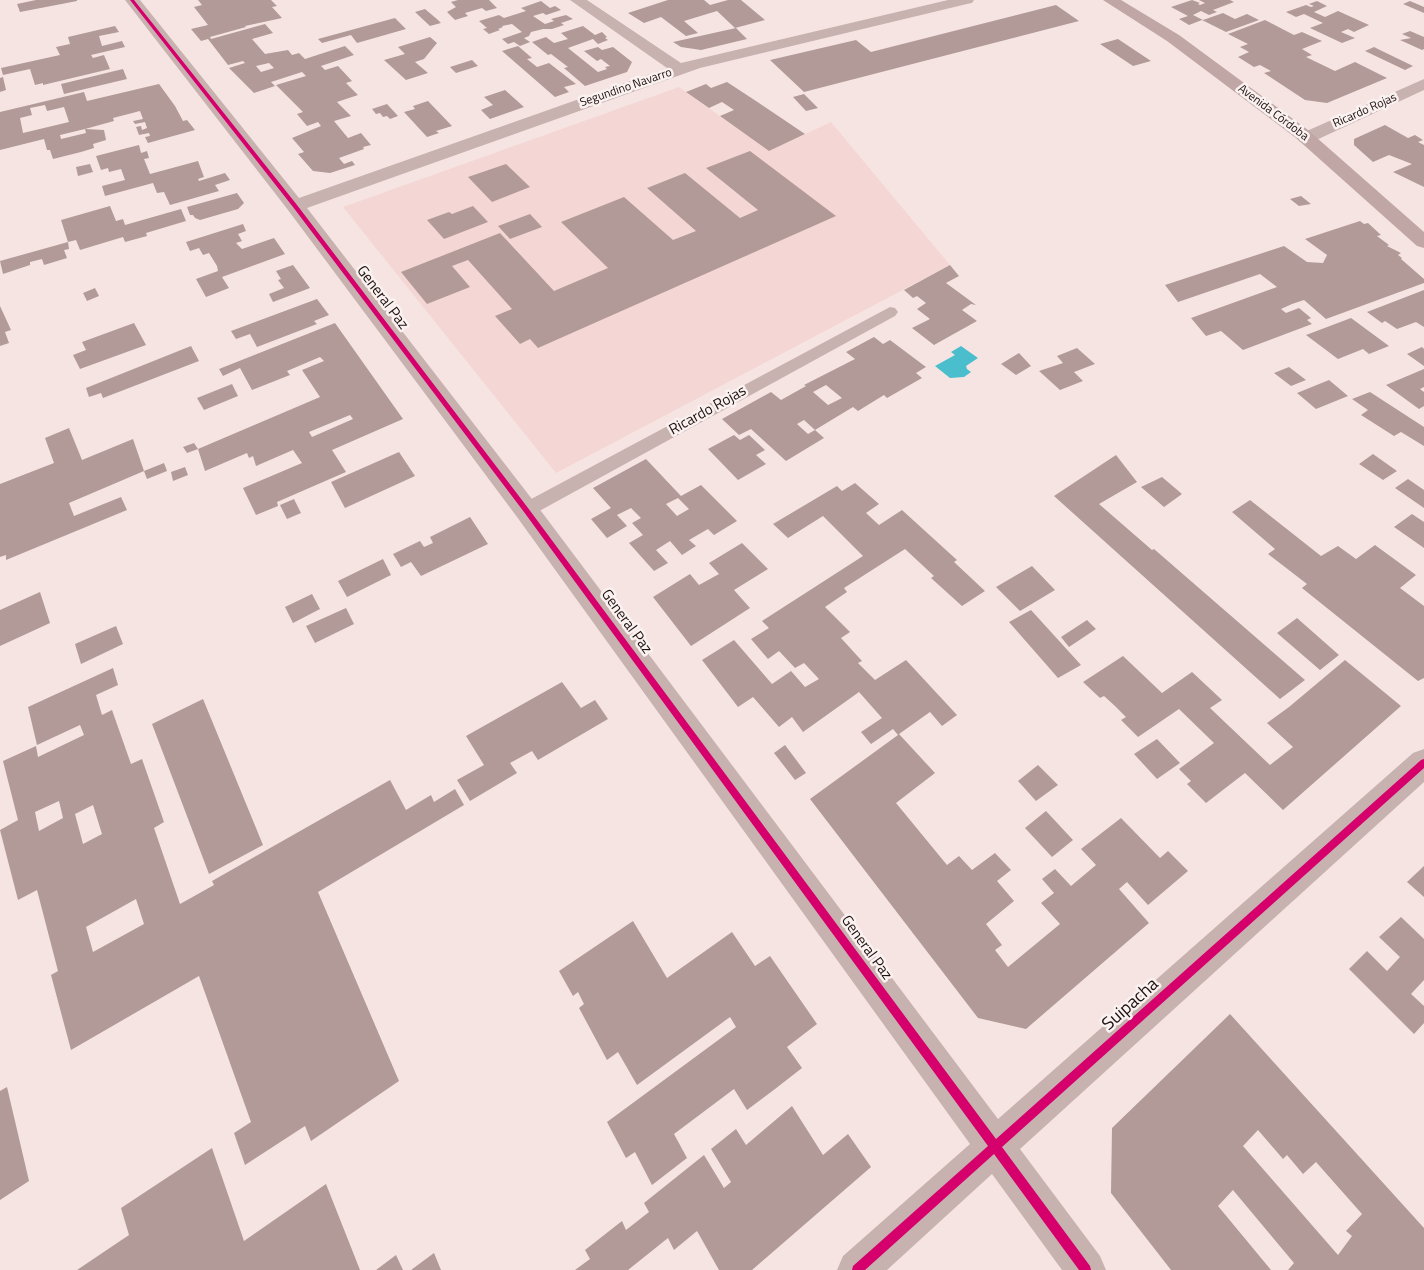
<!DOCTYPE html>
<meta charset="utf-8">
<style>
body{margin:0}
canvas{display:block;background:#f6e4e2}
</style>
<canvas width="1424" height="1270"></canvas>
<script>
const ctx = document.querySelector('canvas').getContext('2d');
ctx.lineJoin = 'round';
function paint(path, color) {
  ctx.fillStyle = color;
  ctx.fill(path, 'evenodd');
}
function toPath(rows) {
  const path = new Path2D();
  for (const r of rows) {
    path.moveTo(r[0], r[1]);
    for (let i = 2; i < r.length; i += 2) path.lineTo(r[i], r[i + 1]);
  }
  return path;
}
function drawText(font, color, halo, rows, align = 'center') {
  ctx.font = font + ' "Titillium Web",sans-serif';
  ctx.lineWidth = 5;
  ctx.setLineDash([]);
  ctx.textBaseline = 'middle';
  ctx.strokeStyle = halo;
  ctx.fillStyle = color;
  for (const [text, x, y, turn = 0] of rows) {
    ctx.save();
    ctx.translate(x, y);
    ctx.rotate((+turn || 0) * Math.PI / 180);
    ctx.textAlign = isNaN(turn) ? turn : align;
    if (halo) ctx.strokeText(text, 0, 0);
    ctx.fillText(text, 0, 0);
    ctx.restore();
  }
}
paint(toPath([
 [679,87,769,151,831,122,950,265,556,473,343,207]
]), '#f4d7d4');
paint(toPath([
 [961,346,978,358,966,366,967,369,971,372,964,377,950,378,935,366,955,355,951,352]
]), '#4abecd');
paint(toPath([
 [36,0,77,0,77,1,20,12,17,4],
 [198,0,271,0,277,6,272,7,282,18,245,26,246,27,210,37,211,39,265,24,273,33,252,39,265,54,288,50,292,55,299,53,305,59,345,46,354,55,321,66,325,70,338,66,352,81,346,83,358,95,337,102,351,116,334,121,348,138,361,133,371,145,363,147,364,149,339,158,344,164,352,161,355,165,330,173,313,171,298,154,304,152,292,138,321,126,318,122,307,126,297,114,303,112,276,85,306,76,302,72,271,82,275,86,254,93,229,68,245,63,243,61,228,65,208,39,201,41,191,29,208,25,194,7,202,5],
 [269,63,274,68,261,72,256,66],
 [458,0,489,0,497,8,486,11,482,8,465,13,468,16,455,20,447,12,456,7,451,2],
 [668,0,704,0,710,5,728,0,741,0,765,20,735,28,717,11,684,21,698,33,686,36,661,17,644,23,628,13],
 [1192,0,1200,3,1198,4,1200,5,1205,3,1199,0,1230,0,1234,2,1213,10,1217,12,1209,15,1201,11,1193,15,1203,20,1223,13,1235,19,1247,14,1259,20,1226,32,1202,20,1189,25,1179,19,1188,16,1171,7],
 [541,1,550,8,555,6,561,10,546,15,543,13,533,16,545,24,554,21,551,19,566,15,573,19,561,23,564,25,552,29,543,29,531,32,529,36,524,38,530,42,520,46,514,42,508,44,502,39,522,32,512,24,502,26,503,27,498,29,500,30,489,34,483,29,487,28,479,21,499,15,504,18,526,11,521,8],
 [1317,1,1327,6,1314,12,1325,17,1338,11,1369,25,1354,32,1348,29,1341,32,1355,38,1342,43,1310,28,1323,23,1304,14,1296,17,1286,12,1306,5,1311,7,1314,6,1309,4],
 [1410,1,1424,7,1424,13,1403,4],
 [1056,5,1079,21,804,92,770,60,856,40,871,52],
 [425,9,438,20,441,23,430,26,415,12],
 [395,18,406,29,357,43,351,35,322,43,318,39],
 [1265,20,1294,35,1302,32,1322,41,1302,49,1312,55,1306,57,1335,71,1355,62,1387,78,1327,103,1305,100,1264,73,1271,71,1260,65,1254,67,1238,57,1249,52,1240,47,1248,44,1228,34],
 [115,26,119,32,99,36,102,46,122,41,125,47,91,55,93,58,104,55,110,69,43,85,43,83,35,85,30,69,3,75,1,68,60,55,56,47,70,44,68,37],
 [583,26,595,35,602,32,607,37,605,38,608,40,598,44,593,39,568,48,598,72,607,69,605,67,610,66,601,59,597,61,584,51,598,47,602,50,613,47,632,62,627,72,585,86,564,68,568,67,551,54,548,55,532,42,546,37,554,43,568,39,561,33],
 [736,28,747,39,701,50,681,47,673,42],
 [1410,31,1424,37,1424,49,1422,50,1400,40,1411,38,1402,34],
 [430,37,437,43,424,59,415,62,428,73,406,80,384,60,405,54,398,47],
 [1118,39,1151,61,1133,66,1100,44],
 [518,46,532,58,527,59,537,67,549,63,576,84,564,87,569,92,555,97,502,51],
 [1374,47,1382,51,1413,66,1405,70,1365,51],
 [472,60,478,66,456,73,450,67],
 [123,69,127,79,64,94,61,84],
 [3,77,6,90,0,92,0,78],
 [727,82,756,101,805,134,769,151,720,116,734,110,722,102,709,108,686,92,706,84,711,88],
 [159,84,175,106,183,121,187,120,195,130,148,143,145,137,150,136,149,133,139,135,136,127,141,126,142,130,147,128,145,122,135,124,133,121,143,119,140,111,113,118,114,121,85,129,104,130,106,140,93,144,94,148,81,152,53,159,50,150,47,150,44,139,0,150,0,112,84,92,87,101],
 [45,105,47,111,64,107,69,122,23,133,20,118,32,115,30,108],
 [85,129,86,133,61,139,60,135],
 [505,90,524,107,490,119,481,110,493,105,484,97],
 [804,94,818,108,806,111,793,97],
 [428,101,452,126,436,131,439,133,427,137,404,112,415,109,413,106],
 [387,104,398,116,390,119,387,116,383,117,380,113,376,114,372,109],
 [1385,125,1408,138,1415,135,1423,140,1418,142,1424,145,1424,187,1393,172,1412,164,1389,155,1373,162,1354,145,1354,139],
 [139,145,141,153,147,151,149,158,144,159,150,174,198,161,204,177,198,179,199,181,225,173,230,180,215,185,219,191,170,205,164,192,157,193,153,183,105,196,102,186,125,180,121,169,109,172,108,168,101,170,96,156],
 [750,151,836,216,538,348,530,339,520,344,495,316,512,309,468,260,452,266,470,287,427,304,401,272,500,233,554,291,608,268,561,222,624,197,673,240,696,231,647,188,685,173,740,218,758,210,706,168],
 [90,164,93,172,78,176,76,167],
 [506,164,530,187,492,202,468,177],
 [237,193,244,203,238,209,200,220,195,218,193,215,190,215,187,207],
 [1301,196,1311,204,1299,206,1290,199],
 [110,206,116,221,123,219,125,225,181,209,186,221,146,233,147,236,125,242,123,237,80,250,76,240,68,242,61,220],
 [473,206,488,222,444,239,427,220,449,212,452,214],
 [530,214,542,227,510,239,498,226],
 [1360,221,1364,224,1368,223,1381,235,1377,236,1389,245,1387,246,1401,253,1398,255,1402,258,1401,259,1424,279,1424,283,1326,319,1304,300,1292,304,1281,309,1286,313,1299,308,1311,318,1307,320,1312,324,1243,350,1221,331,1206,336,1191,318,1277,287,1260,274,1178,302,1165,285,1284,246,1307,262,1323,263,1327,255,1305,239],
 [243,224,246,231,238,234,242,241,236,243,242,249,274,238,285,254,222,277,229,288,206,297,196,279,218,271,217,266,209,253,203,255,199,248,190,251,186,242],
 [68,242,69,249,64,250,67,258,44,265,42,259,30,262,30,265,3,274,0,261],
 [293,265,310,288,273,302,269,294,284,288,278,280,281,279,276,271],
 [950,265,959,276,946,283,976,305,971,304,962,310,977,321,934,345,912,328,930,319,917,309,926,303,917,296,913,298,904,290],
 [95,288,99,296,87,301,83,293],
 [1424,290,1424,327,1416,322,1397,329,1385,321,1382,323,1367,312],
 [317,299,329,315,314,321,317,324,257,347,250,334,236,339,231,331],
 [0,306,11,330,5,332,9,343,0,346],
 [1351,318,1389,346,1369,354,1363,349,1338,359,1306,335],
 [134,323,146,345,80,369,73,355,86,350,82,342],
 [335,323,403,419,332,450,346,472,277,502,278,506,256,515,243,488,302,463,293,450,256,466,253,456,249,458,247,453,205,471,198,449,320,397,302,370,324,361,320,357,287,371,290,375,252,390,240,368,223,376,219,369],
 [350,415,353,419,312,437,309,432],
 [874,337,883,344,890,340,926,367,916,373,922,378,887,398,884,395,858,411,853,407,815,430,804,420,797,424,808,434,815,430,824,438,786,461,751,429,739,435,722,419,771,392,781,400,806,386,804,385,855,359,846,352],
 [826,385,842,398,828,405,813,392],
 [191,346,199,361,103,398,101,393,89,397,86,388],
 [1422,347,1424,349,1424,366,1407,354],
 [1077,348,1095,364,1074,372,1083,381,1060,390,1039,371,1063,363,1057,356],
 [1019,353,1031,366,1016,375,1001,364],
 [1289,367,1306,380,1291,386,1274,373],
 [1424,369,1424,387,1420,389,1424,392,1424,406,1419,409,1386,385],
 [1329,380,1348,396,1316,409,1297,393],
 [232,384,238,396,204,410,197,398],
 [1370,392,1424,427,1424,446,1401,432,1394,436,1361,415,1368,410,1352,399],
 [69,428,82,460,133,439,144,471,69,503,74,516,121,497,127,510,6,560,6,555,0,557,0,484,54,463,45,438],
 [734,435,740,440,749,435,765,450,756,455,766,464,738,480,708,449],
 [194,443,198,449,187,453,183,447],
 [399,452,415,476,345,508,331,482],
 [1373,454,1397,471,1383,480,1359,464],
 [1116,455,1137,482,1099,504,1152,550,1154,549,1305,680,1280,699,1054,496],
 [646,459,681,496,701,485,737,521,714,535,708,529,689,540,696,546,682,555,670,541,656,550,668,563,654,571,629,543,643,535,632,523,641,518,631,508,617,515,627,526,607,538,591,519,611,508,593,488],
 [678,498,689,509,677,516,666,504],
 [164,463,167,471,147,479,144,471],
 [185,467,188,475,173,481,171,472],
 [1162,477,1182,494,1164,507,1141,487],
 [1408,479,1424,490,1424,508,1395,488],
 [855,483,879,504,866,513,879,525,902,510,957,560,954,562,985,591,962,606,931,578,934,576,905,549,844,588,847,592,825,607,850,632,841,638,862,661,858,663,875,680,906,660,957,715,942,726,930,712,899,734,935,773,896,803,947,865,959,856,972,870,995,853,1011,870,997,881,1014,901,986,924,1002,945,995,950,1008,967,1060,924,1041,903,1054,893,1042,879,1055,869,1071,886,1096,865,1081,849,1121,818,1160,858,1168,851,1188,871,1148,905,1127,882,1119,889,1149,923,1026,1029,978,1018,810,799,898,735,893,729,871,744,861,732,882,718,859,692,803,732,792,717,779,727,753,697,738,707,702,660,734,640,772,684,791,671,805,687,819,679,804,663,795,668,779,651,768,659,751,639,769,628,762,621,863,556,823,516,788,538,773,524,837,486,842,491],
 [294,499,301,513,287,519,280,505],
 [1250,500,1321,556,1338,546,1356,559,1375,545,1416,575,1400,588,1424,606,1424,678,1418,681,1302,588,1307,584,1268,554,1275,549,1232,512],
 [1412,514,1424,522,1424,548,1394,527],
 [470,517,488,544,421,576,411,562,401,567,393,554,420,541,424,547,433,543,430,537],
 [742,543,768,569,734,590,750,608,691,646,653,597,690,574,699,585,719,574,709,563],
 [383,559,391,575,347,597,338,581],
 [1032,566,1055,590,1020,611,996,587],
 [40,592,50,623,0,646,0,610],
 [312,594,320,609,293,623,285,607],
 [346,608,354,624,315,643,306,626],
 [1031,610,1081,665,1058,678,1009,622],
 [1297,618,1339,655,1320,670,1277,633],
 [1087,620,1096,629,1069,647,1061,637],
 [116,626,123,644,81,664,75,644],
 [1123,656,1162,693,1192,672,1222,700,1210,708,1270,765,1293,747,1267,723,1289,707,1345,660,1401,706,1283,810,1245,773,1206,803,1187,784,1191,781,1179,769,1214,743,1179,709,1138,737,1121,720,1126,717,1115,706,1104,696,1100,698,1083,682],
 [113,668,118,685,96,695,102,715,112,710,131,764,142,759,164,822,154,828,180,904,214,885,212,881,390,780,406,810,431,795,434,802,455,789,464,805,318,892,399,1081,311,1141,305,1126,245,1165,234,1133,251,1122,199,976,71,1050,51,975,58,971,37,890,18,900,0,830,18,820,3,761,36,746,38,757,84,735,80,725,37,745,28,707],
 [59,801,63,818,39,831,35,812],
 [93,805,102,834,83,844,75,814],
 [136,899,144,924,93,952,86,927],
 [562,682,581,708,595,700,608,719,538,760,532,751,510,763,517,773,470,801,457,780,484,765,466,736],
 [203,699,263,845,209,874,152,724],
 [1157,739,1180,763,1157,779,1134,754],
 [785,745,806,773,795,780,774,753],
 [1038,765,1058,785,1036,801,1018,781],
 [1046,811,1073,840,1052,857,1025,828],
 [1424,866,1424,897,1407,882],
 [1401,917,1424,939,1424,980,1411,994,1424,1006,1424,1023,1414,1034,1349,969,1367,951,1387,971,1400,957,1379,937],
 [633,921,667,978,732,932,755,966,770,956,817,1024,787,1047,802,1068,775,1089,747,1110,734,1089,674,1134,687,1158,652,1185,635,1152,626,1158,607,1122,736,1027,730,1017,637,1085,618,1052,607,1060,579,1008,584,1004,578,992,573,996,559,971],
 [1230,1014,1424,1228,1424,1270,1288,1270,1294,1263,1233,1190,1218,1206,1271,1270,1171,1270,1111,1193,1112,1128],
 [1258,1130,1283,1159,1287,1155,1303,1174,1316,1162,1362,1214,1346,1231,1352,1236,1338,1255,1243,1146],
 [7,1087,29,1181,0,1200,0,1091],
 [792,1106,823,1155,848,1134,871,1167,752,1270,719,1270,697,1231,674,1250,668,1238,628,1270,575,1270,590,1259,585,1250,622,1221,626,1230,649,1212,644,1203,704,1155,724,1188,731,1182,711,1149,736,1129,746,1145],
 [212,1148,244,1241,326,1184,360,1270,77,1270,129,1235,121,1208],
 [434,1253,441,1270,411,1270],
 [396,1255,403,1270,376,1270]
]), '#b29a98');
paint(toPath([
 [890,307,895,308,898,312,895,316,532,515,526,517,520,515,517,510,520,505,890,307]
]), '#c8b2b0');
paint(toPath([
 [125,0,140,0,299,198,667,68,570,0,587,0,681,63,948,0,974,0,972,3,967,4,700,68,307,208,535,503,998,1119,1413,753,1424,749,1424,782,1020,1149,1100,1256,1106,1270,1062,1270,992,1174,887,1270,837,1270,843,1256,970,1144,517,517,288,210,125,0],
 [1424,79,1424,90,1312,142,1306,143,1300,142,1297,138,1300,134,1424,79]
]), '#c8b2b0');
paint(toPath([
 [1103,0,1121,0,1179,35,1308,130,1424,232,1424,248,1417,246,1296,138,1167,41,1103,0]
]), '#c0a7a5');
paint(toPath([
 [130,0,134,0,297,205,528,508,996,1139,1421,760,1424,759,1424,768,1002,1147,1090,1266,1091,1270,1079,1270,994,1154,865,1270,852,1270,853,1266,988,1146,524,512,293,207,130,0]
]), '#d6006c');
drawText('12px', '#1d100e', '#faf2f0', [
 ["Segundino Navarro",626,88,-19],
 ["Ricardo Rojas",1365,111,-24],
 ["Avenida Córdoba",1273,113,37]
]);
drawText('15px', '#1d100e', '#faf2f0', [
 ["General Paz",382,298,53],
 ["Ricardo Rojas",708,411,-29],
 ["General Paz",626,622,54],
 ["General Paz",866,948,54]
]);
drawText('18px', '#1d100e', '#faf2f0', [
 ["Suipacha",1131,1005,-42]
]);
</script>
